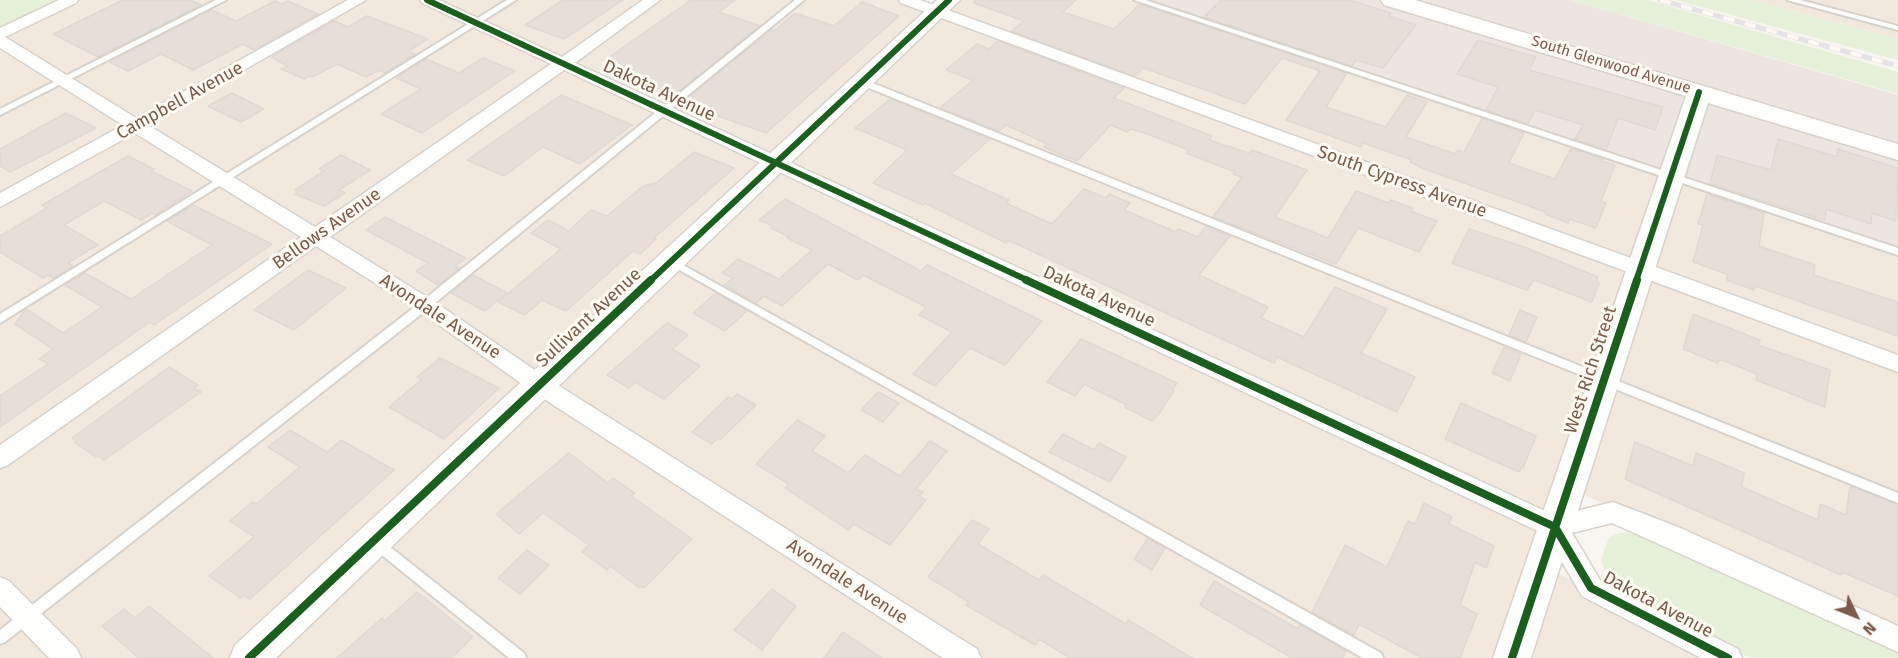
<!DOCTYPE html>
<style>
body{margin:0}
#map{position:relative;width:1898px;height:658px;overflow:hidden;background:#f9f5f0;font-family:"Fira Sans",sans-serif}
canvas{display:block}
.north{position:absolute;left:1826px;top:586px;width:60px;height:60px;-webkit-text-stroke:4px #fffaf3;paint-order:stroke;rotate:133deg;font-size:16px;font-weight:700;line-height:24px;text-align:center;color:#7a5c4d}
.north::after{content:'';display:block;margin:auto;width:21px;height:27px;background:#7a5c4d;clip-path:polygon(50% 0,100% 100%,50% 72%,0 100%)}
</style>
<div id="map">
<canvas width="1898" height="658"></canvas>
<div class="north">N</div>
</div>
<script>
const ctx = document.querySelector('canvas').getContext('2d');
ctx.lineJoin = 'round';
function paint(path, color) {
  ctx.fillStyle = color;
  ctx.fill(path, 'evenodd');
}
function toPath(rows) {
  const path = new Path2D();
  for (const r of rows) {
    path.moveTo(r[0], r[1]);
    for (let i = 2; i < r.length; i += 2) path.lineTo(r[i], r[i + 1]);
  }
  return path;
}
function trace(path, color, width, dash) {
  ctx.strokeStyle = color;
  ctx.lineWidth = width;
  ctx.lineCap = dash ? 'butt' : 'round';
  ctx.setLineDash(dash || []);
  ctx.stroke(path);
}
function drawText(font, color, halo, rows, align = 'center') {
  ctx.font = font + ' "Fira Sans",sans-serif';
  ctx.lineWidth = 6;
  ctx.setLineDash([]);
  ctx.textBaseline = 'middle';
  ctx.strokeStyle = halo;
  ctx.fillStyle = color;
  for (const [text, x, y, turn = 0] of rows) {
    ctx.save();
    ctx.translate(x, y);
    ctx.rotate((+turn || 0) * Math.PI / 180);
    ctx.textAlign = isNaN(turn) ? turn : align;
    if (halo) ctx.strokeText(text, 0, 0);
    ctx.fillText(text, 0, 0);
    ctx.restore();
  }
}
paint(toPath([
 [63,0,906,0,936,12,949,0,1138,0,1898,252,1898,639,1569,488,1542,565,1728,658,0,658,0,30],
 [1751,0,1898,0,1898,39,1801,13]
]), '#f2e8de');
paint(toPath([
 [1138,0,1570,0,1898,95,1898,252]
]), '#ede5e0');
paint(toPath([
 [0,0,63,0,0,30],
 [1570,0,1647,0,1898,72,1898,94],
 [1676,0,1751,0,1898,39,1898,60],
 [1628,532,1640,534,1898,648,1898,658,1750,658,1632,601,1620,592,1604,569,1601,559,1609,538,1616,534]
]), '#e7f0db');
const building = toPath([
 [123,0,190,0,201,5,98,57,53,34,123,0],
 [563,0,623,0,564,39,525,25,563,0],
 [691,0,735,0,719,12,760,26,674,95,625,76,633,70,605,60,691,0],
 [975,0,1076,0,1063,12,1114,29,1140,4,1347,73,1326,107,1386,127,1407,95,1427,102,1406,137,1455,154,1458,150,1464,152,1482,118,1524,133,1509,163,1555,179,1571,148,1603,159,1602,161,1615,165,1601,201,1606,203,1596,228,1569,219,1568,223,1545,214,1546,212,1424,169,1410,162,1412,160,1363,143,1361,147,1286,120,1320,71,1282,58,1245,104,1143,68,1135,76,1011,31,1024,21,974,3,975,0],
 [1221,0,1349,0,1391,13,1389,16,1416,25,1383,68,1356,60,1352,66,1204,17,1221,0],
 [275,1,282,4,288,1,318,14,254,50,243,44,193,70,161,54,128,71,109,62,211,10,236,21,275,1],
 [862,2,899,16,766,133,682,103,771,30,774,31,795,13,834,26,862,2],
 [367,16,428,39,408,51,415,54,385,73,379,70,366,77,337,64,312,77,309,76,304,79,281,69,288,66,271,57,334,21,348,27,367,16],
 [1478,40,1536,57,1529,70,1663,107,1655,130,1618,118,1606,150,1575,139,1583,125,1535,110,1528,124,1486,110,1498,87,1457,74,1478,40],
 [998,41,1124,88,1114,98,1212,136,1209,140,1249,153,1252,150,1307,170,1275,217,1328,238,1356,191,1389,203,1390,200,1413,208,1411,211,1437,221,1419,252,1358,228,1336,264,1213,217,1242,177,1233,174,1235,172,1186,153,1189,150,1142,132,1130,129,1127,132,1111,125,1077,161,1044,147,1047,144,1006,125,999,131,940,108,973,80,946,70,977,44,989,49,998,41],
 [483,58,515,71,422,133,381,114,421,89,396,78,426,59,459,73,483,58],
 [232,93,264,109,241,122,208,106,232,93],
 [561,95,632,125,580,164,543,147,504,176,467,160,561,95],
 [890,99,990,139,951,174,1009,200,1006,203,1052,224,1084,189,1106,198,1109,194,1130,203,1124,210,1176,232,1178,229,1198,237,1206,226,1230,236,1199,275,1268,307,1261,318,1304,337,1335,287,1387,309,1361,353,1415,377,1397,412,1277,357,1274,363,1008,240,1006,243,925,203,923,205,873,183,907,150,855,128,890,99],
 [66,113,96,128,10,172,0,166,0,149,66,113],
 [1778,139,1837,157,1838,149,1898,168,1896,221,1872,213,1871,224,1826,209,1825,220,1710,184,1717,155,1771,170,1778,139],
 [694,152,734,168,654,238,656,239,640,254,633,251,566,311,542,300,525,315,498,302,561,249,531,233,548,220,569,231,591,210,607,216,643,186,656,183,694,152],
 [341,155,370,170,339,190,345,193,324,206,295,194,298,192,295,190,324,171,319,169,341,155],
 [128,156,154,169,151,171,192,191,155,215,152,213,141,220,104,201,64,225,98,245,68,263,73,266,54,278,48,275,43,278,0,252,0,236,47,208,42,205,128,156],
 [1707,194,1764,213,1759,246,1815,265,1814,275,1898,302,1898,336,1755,286,1754,290,1727,280,1727,274,1693,262,1703,225,1698,224,1707,194],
 [785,199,921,271,927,265,1042,321,1005,365,970,348,935,386,913,374,952,332,919,315,926,307,863,275,858,280,828,264,782,306,764,296,756,303,724,285,733,278,722,273,738,259,779,279,812,250,787,238,789,237,771,228,773,226,759,220,785,199],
 [193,205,272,244,154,325,150,322,0,427,0,396,48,364,39,359,53,349,15,324,24,311,26,309,63,333,102,307,65,285,85,273,131,299,212,245,167,221,193,205],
 [385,217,466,258,455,266,460,268,438,285,416,271,428,263,366,230,385,217],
 [1469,229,1524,247,1598,277,1596,281,1599,283,1592,302,1534,280,1527,290,1452,263,1469,229],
 [308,270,346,288,294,330,254,310,308,270],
 [473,275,507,293,485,311,451,293,473,275],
 [716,293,747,311,725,331,693,313,716,293],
 [1520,310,1537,317,1526,342,1509,335,1520,310],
 [1693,314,1760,340,1758,345,1830,370,1825,407,1756,380,1757,374,1719,359,1718,363,1683,349,1693,314],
 [667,323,688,335,672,349,700,366,664,399,635,382,629,388,607,375,667,323],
 [1081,339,1177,383,1172,390,1174,391,1158,415,1152,421,1125,407,1127,405,1084,384,1075,396,1047,382,1081,339],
 [1504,347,1521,354,1510,381,1492,373,1504,347],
 [440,358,499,388,444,439,389,407,422,379,417,377,440,358],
 [169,367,198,385,193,388,201,392,104,460,98,456,96,457,75,443,77,442,72,438,169,367],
 [878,392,899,403,883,422,861,410,878,392],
 [737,394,756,405,721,439,718,438,712,444,692,432,728,397,732,399,737,394],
 [1461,403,1536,436,1523,468,1521,468,1519,472,1445,439,1461,403],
 [797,420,825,436,812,451,848,473,865,455,900,476,930,441,947,451,916,489,923,492,919,496,926,500,890,545,854,524,848,530,785,488,789,484,756,464,797,420],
 [290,430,327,452,341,440,394,470,250,599,243,595,240,598,209,576,254,537,230,521,252,502,256,504,300,467,268,447,290,430],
 [1063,434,1094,450,1099,443,1126,457,1110,482,1049,452,1063,434],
 [1635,442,1693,466,1696,453,1744,473,1742,487,1818,520,1820,504,1846,515,1850,486,1898,505,1898,596,1842,572,1841,575,1625,479,1635,442],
 [569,453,608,483,613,478,635,493,631,496,692,539,645,587,638,587,610,566,607,570,582,552,589,545,543,513,519,534,496,514,569,453],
 [1424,503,1452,517,1449,524,1494,546,1486,568,1475,562,1460,605,1477,614,1460,658,1422,658,1359,624,1354,635,1312,612,1345,545,1387,567,1408,521,1415,524,1424,503],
 [972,520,989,529,978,544,1039,580,1043,575,1126,624,1128,620,1192,658,1070,658,1039,639,1035,645,966,605,969,602,928,577,972,520],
 [1148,538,1165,548,1152,570,1134,559,1148,538],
 [527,550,549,565,520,594,498,578,527,550],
 [1214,581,1298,629,1300,625,1346,651,1343,658,1292,658,1200,605,1214,581],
 [772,589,796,606,762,650,734,630,772,589],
 [417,592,473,637,451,658,337,658,382,618,385,621,417,592],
 [149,606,213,658,139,658,102,626,124,609,135,618,149,606],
 [843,632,882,658,824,658,843,632]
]);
paint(building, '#e6ded7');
trace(building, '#e2d8d2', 1.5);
const lane = toPath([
 [216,0,226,0,0,115,0,109,216,0],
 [507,0,516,0,0,323,0,314,507,0],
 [795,0,804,0,429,308,5,642,0,644,0,630,421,302,795,0],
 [1134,0,1145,0,1898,248,1898,255,1134,0],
 [1787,0,1800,0,1898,26,1898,30,1787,0],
 [859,80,865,80,1898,493,1898,503,859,84,859,80],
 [672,259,1381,653,1383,658,1363,658,669,264,667,262,672,259],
 [376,538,380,539,524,653,526,658,509,658,372,547,370,543,372,539,376,538]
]);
const street = toPath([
 [59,0,78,0,76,3,5,37,136,118,348,0,366,0,148,125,315,227,551,64,422,3,420,0,439,0,562,57,643,0,660,0,575,63,1556,516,1613,502,1678,527,1898,626,1898,652,1612,523,1572,533,1600,580,1738,649,1742,658,1701,658,1582,596,1546,535,564,70,330,237,432,300,548,379,977,649,981,658,943,658,532,391,418,310,316,246,8,465,0,468,0,445,301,237,135,133,0,207,0,193,123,125,0,48,0,28,59,0],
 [899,0,920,0,1898,355,1898,372,901,3,899,0],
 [0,577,9,581,77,649,81,658,49,658,0,607,0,577]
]);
const secondary = toPath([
 [937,0,960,0,276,658,230,658,235,645,937,0],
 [1381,0,1415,0,1898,144,1898,160,1708,103,1531,658,1493,658,1686,96,1384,5,1381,0]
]);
trace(lane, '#d7d1cb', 4);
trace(street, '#d7d1cb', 3);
trace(secondary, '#d9d2cb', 3);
paint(lane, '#fefefd');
paint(street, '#fefefd');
paint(secondary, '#fefefd');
const rail = toPath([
 [1660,0,1898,66]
]);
trace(rail, '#e6e3e7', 5);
trace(rail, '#fffaf3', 4, [11]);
trace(toPath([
 [427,0,1029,281],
 [650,281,949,0],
 [1636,281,1699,92]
]), '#1b5e20', 6);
trace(toPath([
 [1026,280,1555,527,1591,588,1728,658],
 [249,658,651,280],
 [1512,658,1637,280]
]), '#1b5e20', 8);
drawText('15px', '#7a5c4d', '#fffaf3', [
 ["South Glenwood Avenue",1611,65,17]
]);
drawText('18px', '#7a5c4d', '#fffaf3', [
 ["Dakota Avenue",659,91,25],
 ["Campbell Avenue",180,101,-29],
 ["South Cypress Avenue",1402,182,20],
 ["Bellows Avenue",327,229,-35],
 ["Dakota Avenue",1099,297,25],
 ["Avondale Avenue",440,317,33],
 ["Sullivant Avenue",589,318,-43],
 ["West Rich Street",1591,370,-72],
 ["Avondale Avenue",847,582,33],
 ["Dakota Avenue",1658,605,28]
]);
</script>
